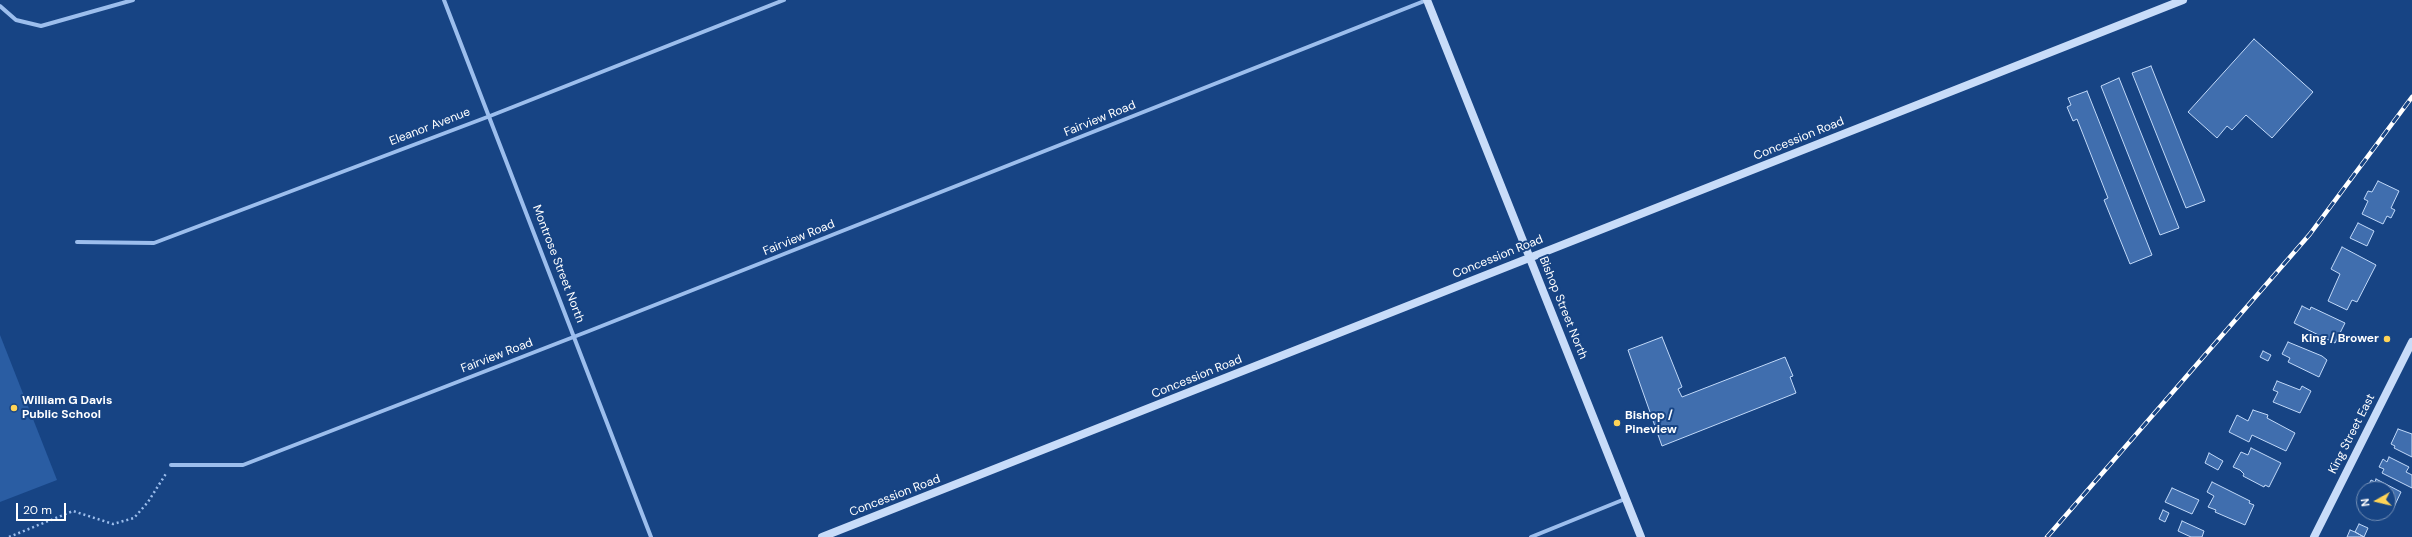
<!DOCTYPE html>
<style>
body{margin:0}
#map{position:relative;width:2412px;height:537px;overflow:hidden;background:#174484;font-family:"DM Sans",sans-serif}
canvas{display:block}
.north{position:absolute;left:2356px;top:481px;width:40px;height:40px;box-sizing:border-box;background:#174484;border:1px solid #748fb5;border-radius:50%;rotate:262deg;font-size:11px;font-weight:700;line-height:16px;text-align:center;color:#fff}
.north::after{content:'';display:block;margin:auto;width:14px;height:18px;background:#ffd457;clip-path:polygon(50% 0,100% 100%,50% 72%,0 100%)}
.scale{position:absolute;left:16px;top:503px;width:50px;height:18px;box-sizing:border-box;border:2px solid #fff;border-top:0;padding-left:5px;font-size:12px;line-height:14px;white-space:nowrap;color:#fff;-webkit-text-stroke:3px #174484;paint-order:stroke}
</style>
<div id="map">
<canvas width="2412" height="537"></canvas>
<div class="north">N</div>
<div class="scale">20 m</div>
</div>
<script>
const ctx = document.querySelector('canvas').getContext('2d');
ctx.lineJoin = 'round';
function paint(path, color) {
  ctx.fillStyle = color;
  ctx.fill(path, 'evenodd');
}
function toPath(rows) {
  const path = new Path2D();
  for (const r of rows) {
    path.moveTo(r[0], r[1]);
    for (let i = 2; i < r.length; i += 2) path.lineTo(r[i], r[i + 1]);
  }
  return path;
}
function trace(path, color, width, dash) {
  ctx.strokeStyle = color;
  ctx.lineWidth = width;
  ctx.lineCap = dash ? 'butt' : 'round';
  ctx.setLineDash(dash || []);
  ctx.stroke(path);
}
function drawText(font, color, halo, rows, align = 'center') {
  ctx.font = font + ' "DM Sans",sans-serif';
  ctx.lineWidth = 4;
  ctx.setLineDash([]);
  ctx.textBaseline = 'middle';
  ctx.strokeStyle = halo;
  ctx.fillStyle = color;
  for (const [text, x, y, turn = 0] of rows) {
    ctx.save();
    ctx.translate(x, y);
    ctx.rotate((+turn || 0) * Math.PI / 180);
    ctx.textAlign = isNaN(turn) ? turn : align;
    if (halo) ctx.strokeText(text, 0, 0);
    ctx.fillText(text, 0, 0);
    ctx.restore();
  }
}
paint(toPath([
 [0,335,57,480,0,502]
]), '#2a5da3');
const building = toPath([
 [2254,39,2313,92,2272,138,2246,115,2232,130,2227,126,2217,138,2188,112,2254,39],
 [2151,66,2205,201,2186,208,2132,73,2151,66],
 [2119,78,2179,228,2160,235,2101,86,2119,78],
 [2087,91,2152,255,2130,264,2104,200,2108,198,2077,119,2073,121,2067,107,2071,105,2068,98,2087,91],
 [2378,181,2399,191,2391,208,2395,210,2391,218,2387,216,2383,224,2362,214,2368,201,2364,199,2368,191,2372,192,2378,181],
 [2358,223,2374,231,2367,246,2350,238,2358,223],
 [2342,247,2376,265,2357,302,2352,300,2347,310,2328,301,2340,274,2331,269,2342,247],
 [2302,306,2310,310,2311,307,2345,323,2335,343,2294,323,2302,306],
 [1662,337,1682,387,1678,389,1682,397,1785,357,1793,376,1790,377,1796,393,1662,446,1628,350,1662,337],
 [2288,342,2322,356,2327,360,2319,377,2288,362,2290,358,2282,354,2288,342],
 [2263,351,2271,355,2268,361,2260,357,2263,351],
 [2277,381,2300,390,2302,386,2311,391,2300,413,2273,402,2278,392,2273,390,2277,381],
 [2253,410,2268,415,2267,418,2295,433,2286,451,2252,435,2249,442,2229,432,2237,415,2248,421,2253,410],
 [2398,429,2412,434,2412,457,2394,448,2395,446,2391,444,2398,429],
 [2251,448,2281,463,2269,487,2265,485,2264,487,2243,476,2244,474,2240,470,2233,467,2241,452,2248,455,2251,448],
 [2209,453,2223,461,2218,470,2205,463,2209,453],
 [2389,457,2409,467,2406,472,2412,475,2412,488,2382,473,2384,469,2379,467,2383,459,2387,462,2389,457],
 [2376,479,2401,492,2394,507,2389,504,2388,506,2388,489,2367,489,2371,480,2375,482,2376,479],
 [2212,482,2250,501,2249,503,2254,505,2245,525,2215,512,2216,510,2208,507,2214,496,2207,492,2212,482],
 [2172,488,2199,500,2192,514,2165,502,2172,488],
 [2163,510,2169,513,2165,522,2159,519,2163,510],
 [2182,521,2204,531,2202,537,2191,537,2178,531,2182,521],
 [2359,524,2368,528,2364,537,2355,532,2359,524],
 [2350,530,2355,532,2364,537,2347,537,2350,530]
]);
paint(building, '#406eae');
trace(building, '#c1d9f9', 1);
trace(toPath([
 [9,537,73,511,113,524,134,518,148,502,167,472]
]), '#9cbeed', 2.5, [2, 3]);
trace(toPath([
 [444,0,651,537],
 [0,6,16,20,41,26,133,0],
 [77,242,154,243,490,116,784,0],
 [171,465,243,465,589,331,1427,0],
 [1531,537,1625,499]
]), '#9cbeed', 4);
trace(toPath([
 [1427,0,1641,537],
 [822,537,2183,0],
 [2314,537,2412,342]
]), '#c8dcf9', 8);
const rail = toPath([
 [2047,537,2310,234,2412,97]
]);
trace(rail, '#fff', 4.5);
trace(rail, '#174484', 3, [9]);
for (const [x, y, r, color] of [
 [2387,339,4,"#ffd457"],
 [14,408,4,"#ffd457"],
 [1617,423,4,"#ffd457"]
]) {
  const dot = new Path2D();
  dot.arc(x, y, r, 0, 2 * Math.PI);
  ctx.fillStyle = color;
  ctx.fill(dot);
  trace(dot, '#174484', 1.5);
}
drawText('12px', '#fff', '#174484', [
 ["Fairview Road",1100,119,-22],
 ["Eleanor Avenue",430,127,-21],
 ["Concession Road",1799,139,-22],
 ["Fairview Road",799,238,-22],
 ["Concession Road",1498,257,-22],
 ["Montrose Street North",558,264,69],
 ["Bishop Street North",1563,308,68],
 ["Fairview Road",497,356,-21],
 ["Concession Road",1197,377,-22],
 ["King Street East",2352,434,-63],
 ["Concession Road",895,496,-21]
]);
drawText('bold 12px', '#fff', '#174484', [
 ["King / Brower",2379,339,"right"],
 ["William G Davis",22,401],
 ["Public School",22,415],
 ["Bishop /",1625,416],
 ["Pineview",1625,430]
], 'left');
</script>
